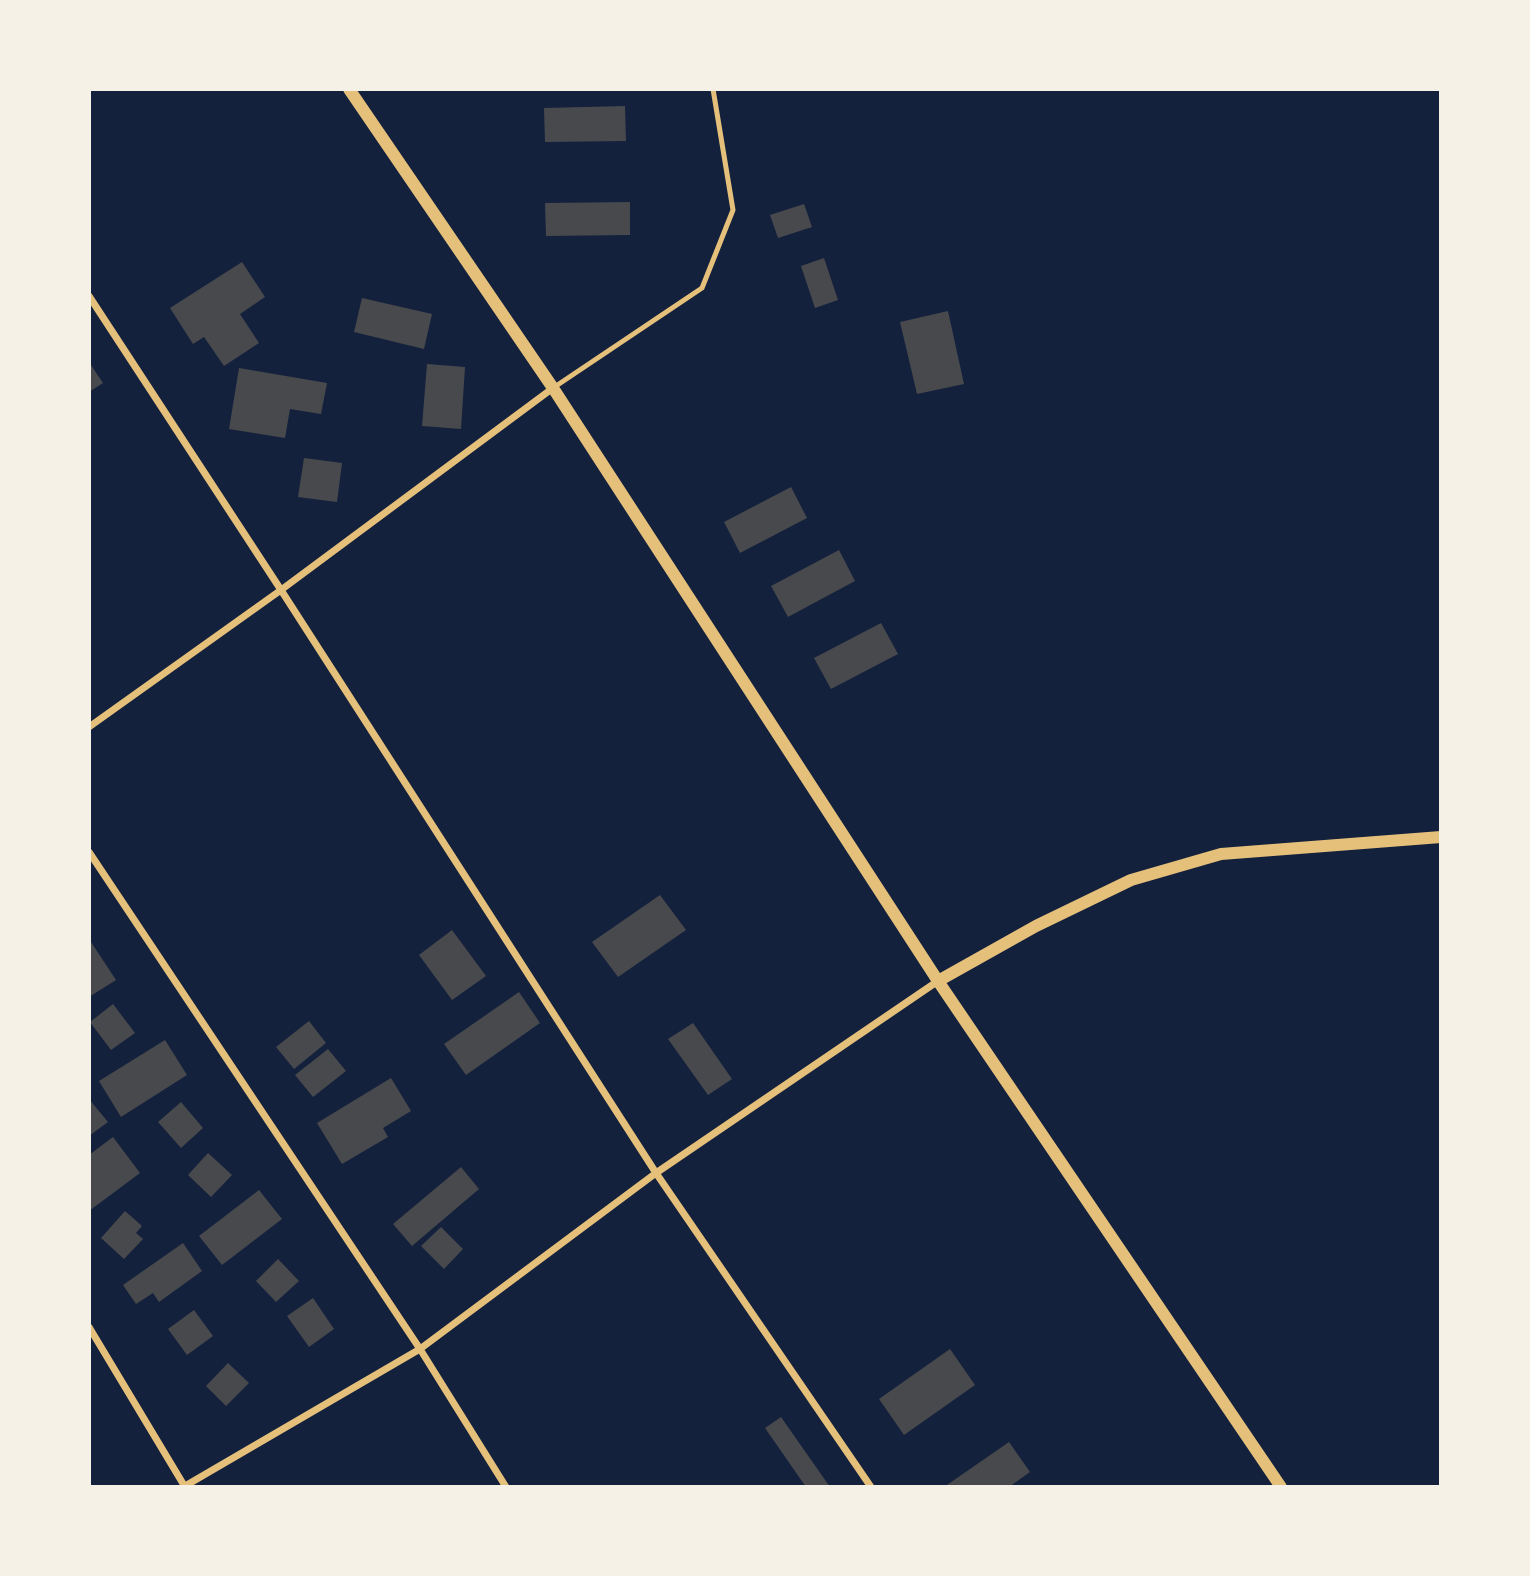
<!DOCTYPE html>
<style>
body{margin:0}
#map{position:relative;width:1530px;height:1576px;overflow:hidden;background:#14213d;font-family:Figtree,sans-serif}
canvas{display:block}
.frame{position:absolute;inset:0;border:91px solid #f6f1e7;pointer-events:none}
</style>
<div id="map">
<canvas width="1530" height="1576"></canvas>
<div class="frame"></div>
</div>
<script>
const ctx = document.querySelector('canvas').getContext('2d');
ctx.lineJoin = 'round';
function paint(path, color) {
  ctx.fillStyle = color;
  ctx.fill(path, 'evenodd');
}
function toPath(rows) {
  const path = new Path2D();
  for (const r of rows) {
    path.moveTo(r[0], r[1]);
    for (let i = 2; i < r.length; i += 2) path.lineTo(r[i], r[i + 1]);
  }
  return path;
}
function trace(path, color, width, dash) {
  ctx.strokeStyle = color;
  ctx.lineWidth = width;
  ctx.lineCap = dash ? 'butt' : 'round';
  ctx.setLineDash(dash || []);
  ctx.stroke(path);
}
paint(toPath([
 [625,106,626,141,545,142,544,108],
 [630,202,630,235,546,236,545,203],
 [804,204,812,227,778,238,770,215],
 [824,258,838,300,815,308,801,266],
 [242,262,265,297,240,314,259,343,224,366,204,337,193,344,170,308],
 [362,298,432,314,424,349,354,332],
 [948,311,964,384,917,394,900,322],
 [89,362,103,383,89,392],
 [427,364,465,367,461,429,422,426],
 [239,368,327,383,321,414,290,409,285,438,229,429],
 [304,458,342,463,337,502,298,497],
 [791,487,807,518,740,553,724,522],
 [839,550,855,581,788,617,771,586],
 [881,623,898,654,831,689,814,658],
 [660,895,686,930,618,977,592,942],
 [452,930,486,976,452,1000,419,955],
 [91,942,116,980,89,997,89,943],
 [519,992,540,1023,466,1075,444,1044],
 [113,1004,135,1033,111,1050,90,1022],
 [309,1021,326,1043,294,1069,276,1047],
 [693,1023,732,1079,708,1095,668,1039],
 [165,1040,187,1075,121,1117,99,1081],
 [328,1049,346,1071,313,1097,295,1075],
 [391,1078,411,1111,383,1128,388,1137,342,1164,317,1123],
 [89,1099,108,1122,89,1136],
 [181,1102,203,1128,181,1148,158,1122],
 [113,1137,140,1173,89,1211,89,1155],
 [208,1153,232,1175,211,1197,188,1175],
 [461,1167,479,1189,412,1246,393,1224],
 [259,1190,282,1219,222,1265,199,1236],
 [125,1211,142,1226,136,1233,143,1239,124,1259,101,1238],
 [441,1227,463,1249,444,1269,421,1246],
 [183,1243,202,1271,159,1302,153,1293,136,1304,123,1285],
 [278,1259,299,1281,276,1302,256,1281],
 [313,1298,334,1329,309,1347,287,1316],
 [194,1310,213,1336,187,1355,168,1329],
 [950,1349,975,1385,904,1435,879,1399],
 [228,1363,249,1383,226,1406,206,1386],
 [781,1417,830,1487,806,1487,765,1428],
 [1009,1442,1030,1472,1009,1487,944,1487]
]), '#48494c');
trace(toPath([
 [553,388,702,288,733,210,713,89]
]), '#e5c07b', 5);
trace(toPath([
 [89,296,281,590,656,1173,871,1487],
 [89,727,281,590,553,388],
 [89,852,420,1349,506,1487],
 [89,1327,185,1487],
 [185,1486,420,1349,656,1173,938,981]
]), '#e5c07b', 7);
trace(toPath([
 [349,89,553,388,938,981,1281,1487],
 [938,981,1036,926,1131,880,1221,854,1441,837]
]), '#e5c07b', 12);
</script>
